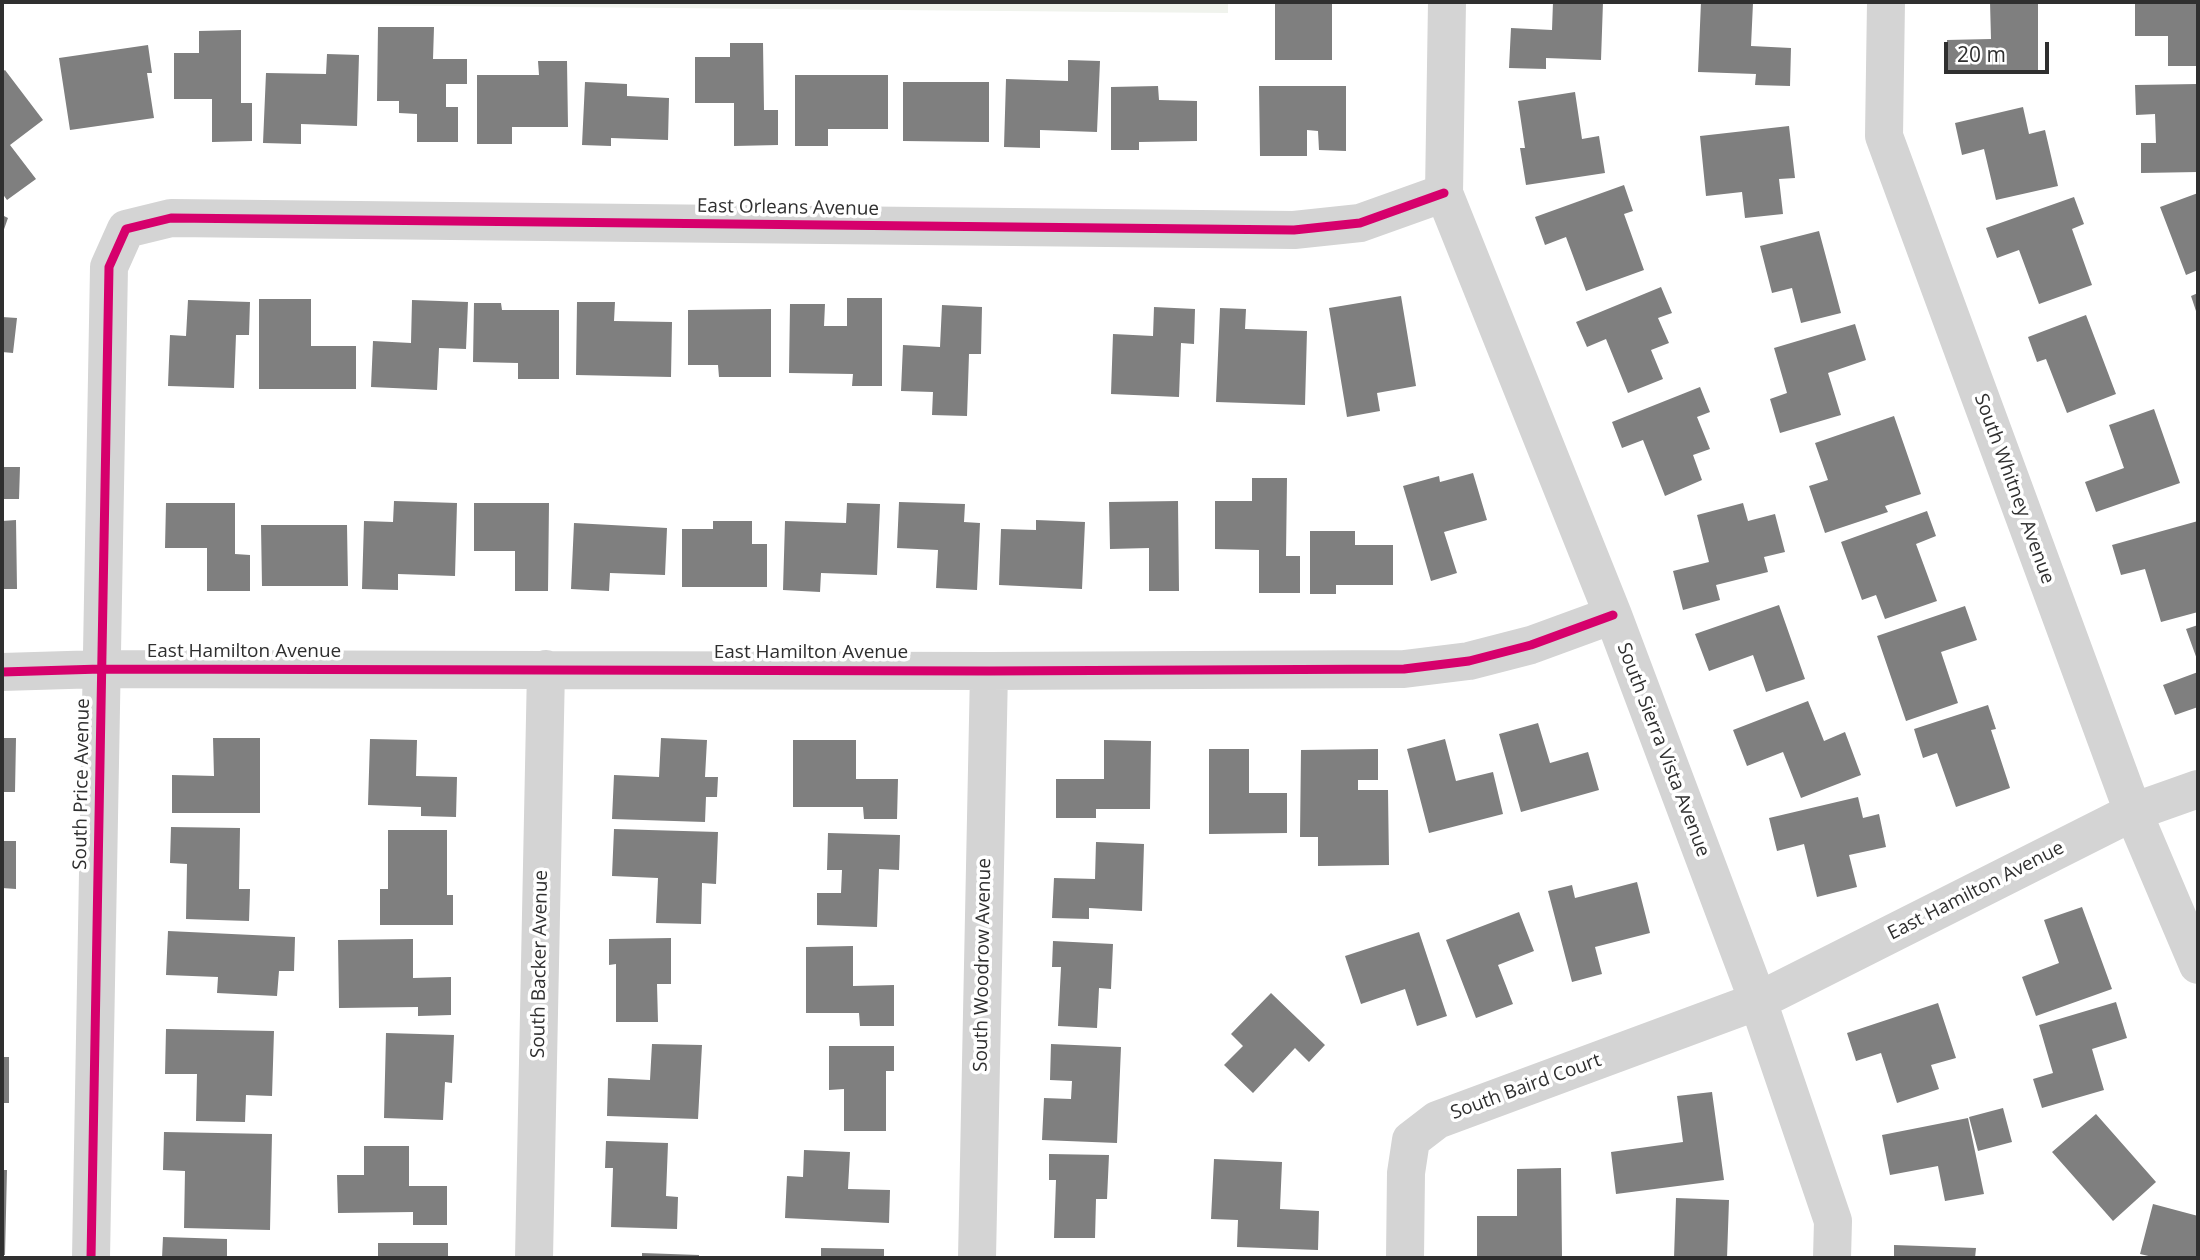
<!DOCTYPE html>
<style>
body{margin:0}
#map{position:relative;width:2200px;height:1260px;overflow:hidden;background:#fff;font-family:"Open Sans",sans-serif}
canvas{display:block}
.frame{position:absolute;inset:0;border:4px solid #2f2f2f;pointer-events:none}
.scale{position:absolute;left:1944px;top:42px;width:105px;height:32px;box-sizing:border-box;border:4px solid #2f2f2f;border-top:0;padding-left:9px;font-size:21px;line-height:24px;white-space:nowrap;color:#2f2f2f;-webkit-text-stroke:5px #fff;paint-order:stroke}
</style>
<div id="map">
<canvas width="2200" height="1260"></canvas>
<div class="frame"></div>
<div class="scale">20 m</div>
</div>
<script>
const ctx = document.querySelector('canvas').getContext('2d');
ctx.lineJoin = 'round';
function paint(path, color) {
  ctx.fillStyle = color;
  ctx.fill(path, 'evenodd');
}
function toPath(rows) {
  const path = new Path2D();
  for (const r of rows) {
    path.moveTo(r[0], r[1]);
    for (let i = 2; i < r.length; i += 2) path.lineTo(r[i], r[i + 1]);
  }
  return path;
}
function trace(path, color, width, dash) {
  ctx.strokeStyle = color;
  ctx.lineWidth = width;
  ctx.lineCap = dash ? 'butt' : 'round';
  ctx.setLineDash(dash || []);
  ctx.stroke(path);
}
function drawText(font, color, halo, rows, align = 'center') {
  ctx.font = font + ' "Open Sans",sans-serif';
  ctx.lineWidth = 7;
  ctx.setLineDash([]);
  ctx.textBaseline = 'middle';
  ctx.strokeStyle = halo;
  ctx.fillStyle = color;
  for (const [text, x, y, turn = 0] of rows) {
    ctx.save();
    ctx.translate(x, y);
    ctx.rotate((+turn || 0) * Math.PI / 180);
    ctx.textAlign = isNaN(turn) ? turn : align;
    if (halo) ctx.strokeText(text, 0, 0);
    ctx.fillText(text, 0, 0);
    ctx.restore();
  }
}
paint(toPath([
 [2,2,1228,2,1228,13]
]), '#f0f3ed');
paint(toPath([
 [1275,2,1332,2,1332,60,1275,60],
 [1553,2,1603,2,1601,60,1546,58,1546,69,1509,68,1511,28,1552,30],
 [1701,2,1753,3,1751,46,1791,48,1790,86,1755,85,1756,74,1698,72],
 [1990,2,2038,2,2038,73,1946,73,1947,40,1991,39],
 [2135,2,2198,2,2198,66,2168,66,2168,36,2135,36],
 [378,27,434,27,433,59,467,59,467,84,446,84,446,107,458,107,458,142,417,142,417,114,399,113,399,101,377,101],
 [241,30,241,103,252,103,252,141,212,142,212,99,174,99,174,53,199,53,199,31],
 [730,43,763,43,764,110,778,110,778,145,734,146,734,103,695,103,695,57,730,57],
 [148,45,152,73,147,73,154,118,70,130,59,58],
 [327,54,359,55,357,126,301,124,301,144,263,143,266,73,326,74],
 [1068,60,1100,61,1097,132,1040,130,1040,148,1004,147,1006,79,1068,81],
 [538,61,567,61,568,127,512,127,512,144,477,144,477,75,539,75],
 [5,70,43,120,10,145,36,179,7,200,2,193,2,72],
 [795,75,888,75,888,129,828,129,828,146,795,146],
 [585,82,627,84,627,96,669,98,668,140,611,138,611,146,582,145],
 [903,82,989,82,989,142,903,141],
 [2198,84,2198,172,2141,173,2141,143,2156,143,2155,114,2136,115,2135,85],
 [1158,86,1159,100,1197,101,1197,141,1139,142,1139,150,1111,150,1111,87],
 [1259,86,1346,86,1346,151,1319,150,1318,131,1307,130,1307,156,1260,156],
 [1575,92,1582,139,1599,136,1605,173,1526,185,1520,148,1525,148,1518,101],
 [2023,107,2029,134,2045,130,2058,186,1996,200,1984,149,1962,155,1955,123],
 [1789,126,1795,178,1779,179,1783,214,1745,218,1742,192,1706,196,1700,136],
 [1624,185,1633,211,1624,214,1644,270,1586,291,1566,237,1545,245,1535,217],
 [2198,193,2198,270,2186,275,2160,207],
 [2074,197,2084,224,2072,229,2092,285,2039,304,2019,250,1997,258,1986,228],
 [2,215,8,218,2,235],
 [1819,231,1841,313,1801,323,1792,288,1772,293,1760,246],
 [1661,287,1672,313,1658,318,1669,343,1651,350,1663,379,1628,393,1606,339,1587,347,1576,322],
 [2198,293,2198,317,2191,296],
 [1401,296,1416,386,1377,393,1380,411,1347,417,1329,308],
 [847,298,882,298,882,386,852,386,853,374,789,373,790,304,825,304,824,326,847,326],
 [259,299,311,299,311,346,356,346,356,389,259,389],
 [188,300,250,302,249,335,236,335,234,388,168,386,170,335,186,336],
 [412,300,468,302,466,349,439,348,437,390,371,387,373,341,411,343],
 [577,302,615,302,614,321,672,322,671,377,576,375],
 [474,303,501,303,502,310,559,310,559,379,518,379,518,363,473,362],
 [942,305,982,307,981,354,969,354,967,416,932,415,933,392,901,391,903,345,940,347],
 [1154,307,1195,309,1194,344,1181,343,1179,397,1111,394,1113,334,1153,336],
 [1220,308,1246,309,1245,329,1307,331,1305,405,1216,402],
 [771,309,771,377,719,377,718,365,688,365,688,310],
 [2086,315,2116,394,2067,413,2046,359,2037,362,2028,337],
 [2,317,17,318,13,353,2,352],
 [1855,324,1866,360,1828,373,1841,415,1780,433,1770,399,1787,393,1774,348],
 [1700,387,1710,412,1697,417,1710,449,1693,455,1702,480,1665,496,1643,440,1622,448,1612,422],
 [2154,409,2180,483,2096,512,2085,482,2124,468,2109,425],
 [1894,416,1921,494,1885,506,1888,512,1825,533,1809,486,1828,480,1815,443],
 [2,467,20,467,19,499,2,499],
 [1473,473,1487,520,1444,532,1457,573,1431,581,1403,486,1439,476,1440,482],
 [1252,478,1287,478,1286,556,1300,556,1300,593,1259,593,1259,550,1215,549,1215,501,1252,501],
 [394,501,457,503,455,576,398,574,398,590,362,589,364,521,393,522],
 [1178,501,1179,591,1149,591,1149,548,1110,549,1109,502],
 [899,502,965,504,964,522,980,523,977,590,936,588,938,550,897,548],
 [166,503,235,503,235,554,250,555,250,591,207,591,207,548,165,548],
 [474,503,549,503,548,591,515,591,515,551,474,551],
 [847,503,880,504,877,575,821,573,820,592,783,590,785,521,846,523],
 [1743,503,1748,521,1775,514,1785,552,1764,557,1768,572,1716,585,1720,600,1683,610,1673,571,1709,562,1697,515],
 [1927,511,1936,536,1916,544,1937,601,1885,619,1876,595,1862,600,1841,542],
 [16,520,17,589,2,589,2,521],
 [1036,520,1085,522,1082,589,999,585,1001,529,1036,530],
 [713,521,752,521,752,544,767,544,767,587,682,587,682,529,713,529],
 [2198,521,2198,612,2161,622,2145,569,2121,575,2112,545],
 [574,523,667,528,665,575,610,573,609,591,571,589],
 [261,525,347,525,348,586,262,586],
 [1310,531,1355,531,1355,545,1393,545,1393,585,1336,585,1336,594,1310,594],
 [1779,605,1805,679,1766,692,1753,655,1709,671,1695,634],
 [1965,606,1977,640,1941,652,1958,703,1906,721,1877,636],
 [2198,625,2198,662,2186,629],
 [2198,672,2198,707,2175,715,2163,685],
 [1808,701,1824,741,1845,732,1861,775,1801,798,1783,752,1747,766,1733,730],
 [1988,705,1996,729,1991,730,2010,788,1956,807,1937,753,1923,758,1914,729],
 [1538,723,1550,763,1588,752,1599,790,1521,812,1499,734],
 [2,738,16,738,15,792,2,792],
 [213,738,260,738,260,813,172,813,172,775,214,776],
 [661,738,707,740,705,777,718,777,717,797,706,797,705,822,612,819,614,775,659,777],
 [370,739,417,740,416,776,457,777,456,817,421,816,421,807,368,805],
 [1445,739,1456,781,1493,772,1503,814,1429,833,1407,749],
 [793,740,856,740,856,779,898,779,897,819,864,819,863,807,793,807],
 [1104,740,1151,741,1150,809,1096,809,1096,818,1056,818,1056,779,1104,779],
 [1209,749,1249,749,1249,793,1287,793,1287,833,1209,834],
 [1378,749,1378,780,1358,780,1358,790,1388,790,1389,865,1318,866,1318,837,1300,837,1301,750],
 [1858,797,1863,818,1879,814,1886,847,1849,855,1857,887,1817,897,1804,844,1777,851,1769,818],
 [171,827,240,828,239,889,250,889,249,921,186,919,187,864,170,863],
 [614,829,718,832,716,884,702,883,701,924,656,923,658,878,612,876],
 [388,830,447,830,447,895,453,895,453,925,380,925,380,889,388,889],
 [828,833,900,835,899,870,879,869,877,927,817,925,817,893,841,893,842,870,827,870],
 [2,841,16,841,16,889,2,888],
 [1096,842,1144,844,1142,911,1089,908,1089,919,1052,918,1054,878,1095,879],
 [1637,882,1650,933,1595,947,1602,974,1572,982,1548,891,1572,885,1575,898],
 [2082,907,2112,989,2036,1016,2022,977,2059,963,2044,920],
 [1519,912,1534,951,1498,965,1513,1004,1476,1018,1446,940],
 [168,931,295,937,294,971,279,971,277,996,217,993,218,977,166,975],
 [1419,932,1447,1016,1417,1026,1405,989,1361,1004,1345,956],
 [671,938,671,984,657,984,658,1022,616,1022,616,964,609,965,609,939],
 [413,939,413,978,451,977,451,1015,418,1016,418,1007,339,1008,338,940],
 [1053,941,1113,944,1111,989,1099,988,1097,1028,1058,1026,1061,967,1052,967],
 [853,946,853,986,894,985,894,1026,860,1026,859,1013,806,1013,806,947],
 [1271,993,1325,1045,1309,1062,1295,1048,1253,1093,1224,1065,1243,1046,1231,1034],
 [2116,1002,2127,1038,2092,1049,2104,1090,2042,1108,2033,1079,2053,1073,2039,1025],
 [1938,1003,1956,1058,1931,1065,1939,1089,1897,1103,1881,1053,1856,1061,1847,1033],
 [166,1029,274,1031,272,1096,246,1095,245,1122,196,1121,197,1074,165,1074],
 [386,1033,454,1035,452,1083,445,1082,443,1120,384,1118],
 [652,1044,702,1045,698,1119,607,1116,608,1078,650,1080],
 [1051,1044,1121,1047,1117,1143,1042,1140,1044,1098,1071,1099,1072,1081,1050,1080],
 [829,1046,894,1046,894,1071,886,1071,886,1131,844,1131,844,1089,829,1090],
 [2,1057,9,1057,9,1103,2,1103],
 [1712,1092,1724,1180,1616,1194,1611,1152,1683,1142,1677,1096],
 [2003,1108,2012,1142,1978,1151,1969,1117],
 [2096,1114,2156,1182,2113,1221,2052,1152],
 [1968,1118,1984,1194,1945,1201,1938,1166,1890,1175,1882,1135],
 [164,1132,272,1134,270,1230,184,1228,185,1171,163,1170],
 [606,1141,668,1143,666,1196,678,1197,677,1229,611,1227,613,1168,605,1168],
 [364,1146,409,1146,409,1186,447,1186,447,1225,413,1225,413,1212,338,1213,337,1175,364,1175],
 [804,1150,850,1152,848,1189,890,1190,889,1223,785,1218,787,1176,803,1177],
 [1049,1154,1109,1155,1107,1199,1096,1199,1095,1238,1054,1238,1056,1180,1049,1180],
 [1214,1159,1282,1162,1280,1209,1319,1211,1318,1250,1237,1247,1238,1220,1211,1219],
 [1561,1168,1562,1257,1477,1258,1477,1216,1517,1216,1517,1169],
 [2,1170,7,1170,5,1255,2,1255],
 [1676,1198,1729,1200,1727,1258,1674,1258],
 [2153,1204,2198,1216,2198,1258,2157,1258,2140,1254],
 [163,1237,227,1239,227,1258,162,1258],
 [378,1243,448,1243,448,1258,378,1258],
 [1894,1245,1976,1248,1975,1258,1894,1258],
 [821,1248,884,1249,884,1258,821,1258],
 [642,1253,699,1255,699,1258,642,1258]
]), '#7f7f7f');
trace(toPath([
 [1447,2,1444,193,1613,615,1758,1001,1833,1221,1832,1258],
 [1886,2,1884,136,2133,812,2198,965],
 [2,672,101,669,989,671,1404,669,1469,661,1531,645,1613,615],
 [91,1258,109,267,126,229,171,218,1294,230,1360,223,1444,193],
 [534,1258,546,669],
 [977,1258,989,671],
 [1405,1258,1406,1173,1411,1140,1437,1120,1758,1001,2133,812,2198,789]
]), '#d4d4d4', 38);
trace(toPath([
 [2,672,101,669,989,671,1404,669,1469,661,1531,645,1613,615],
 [91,1258,109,267,126,229,171,218,1294,230,1360,223,1444,193]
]), '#d6006c', 9);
drawText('19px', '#2f2f2f', '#fff', [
 ["East Orleans Avenue",788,208,1],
 ["South Whitney Avenue",2014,489,70],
 ["East Hamilton Avenue",244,652],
 ["East Hamilton Avenue",811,653],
 ["South Sierra Vista Avenue",1663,750,69],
 ["South Price Avenue",82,784,-89],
 ["East Hamilton Avenue",1976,891,-27],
 ["South Backer Avenue",540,964,-89],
 ["South Woodrow Avenue",983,965,-89],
 ["South Baird Court",1526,1087,-20]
]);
</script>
